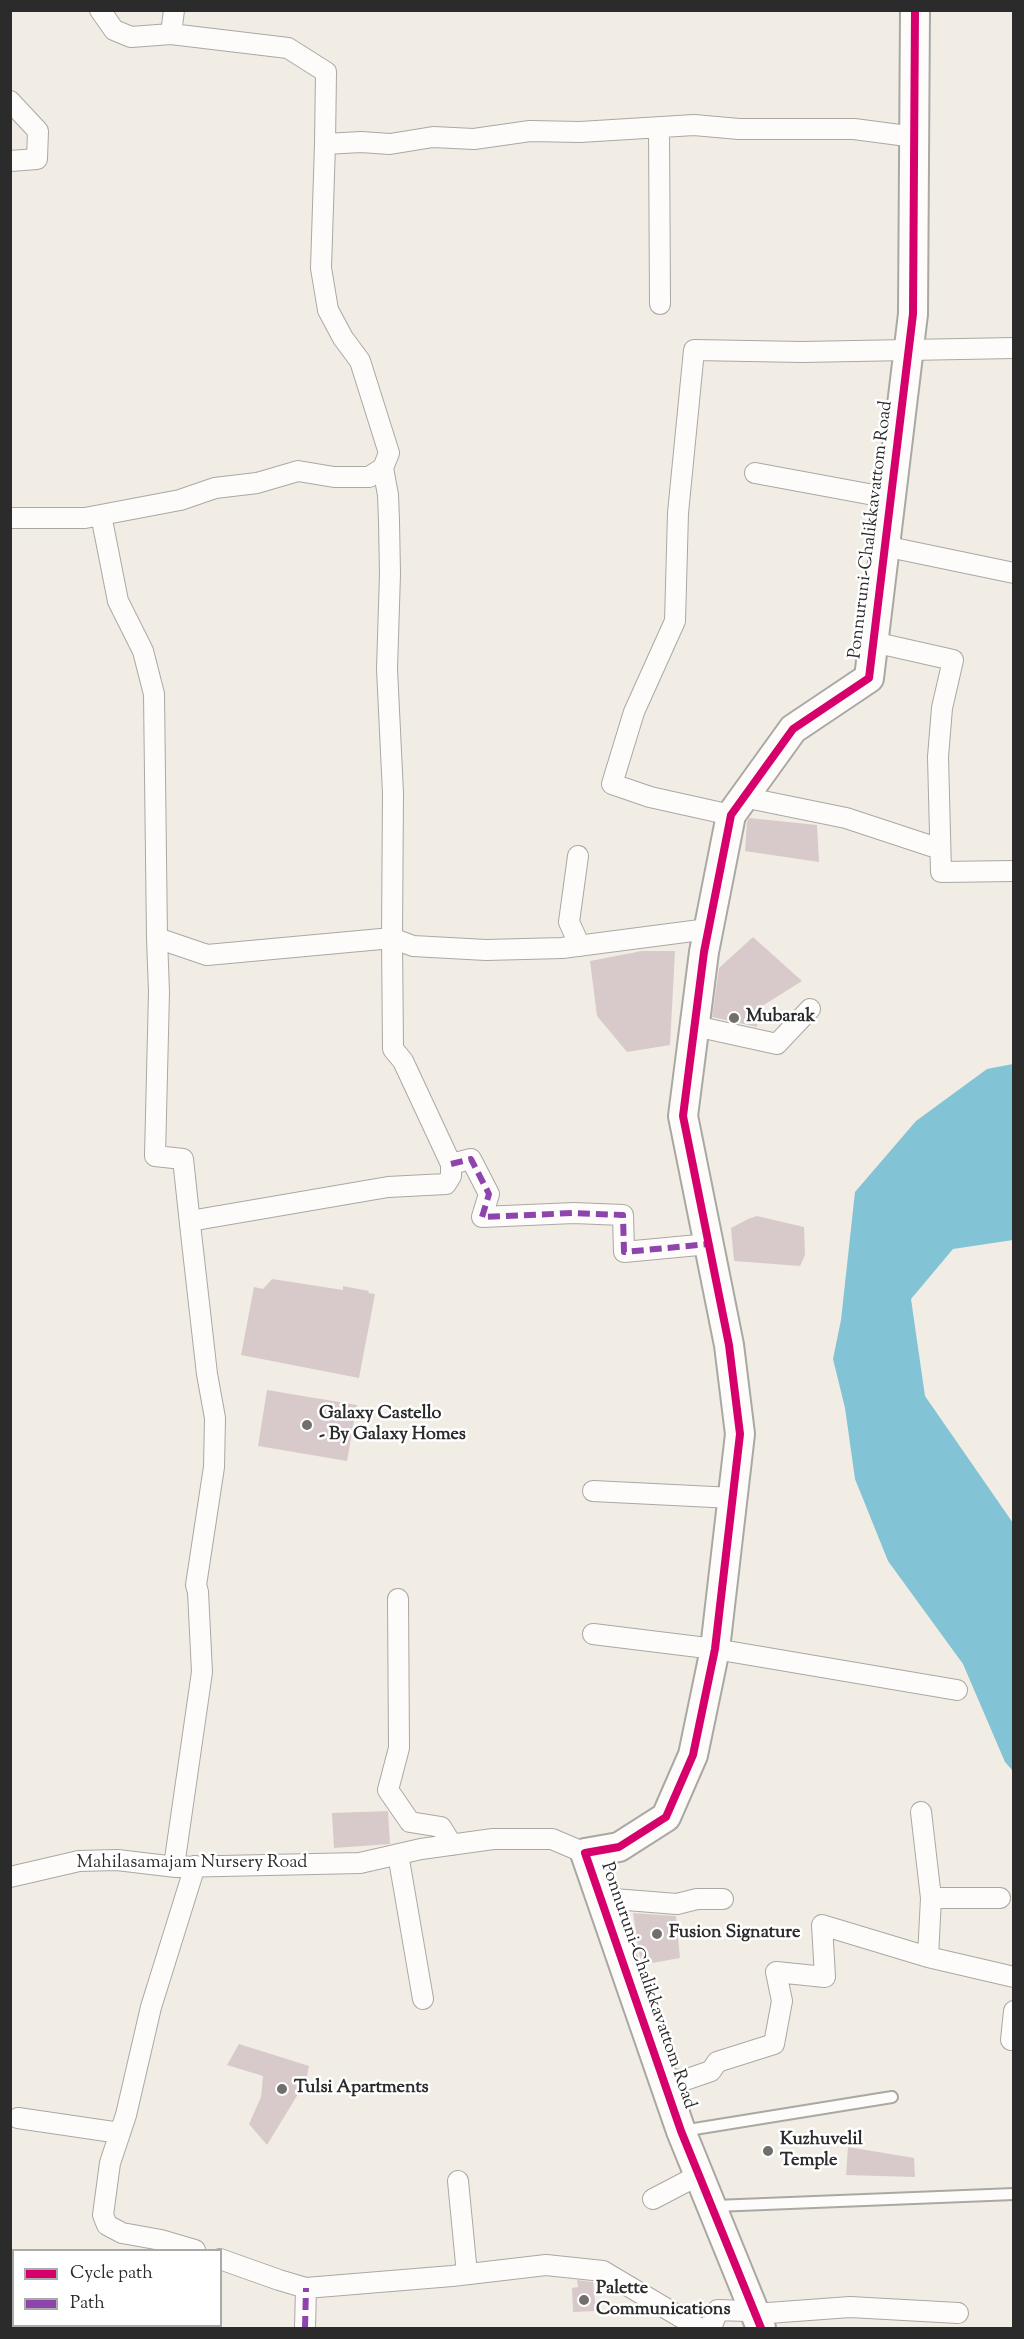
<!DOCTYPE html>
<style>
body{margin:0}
#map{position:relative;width:1024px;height:2339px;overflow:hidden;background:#f1ede5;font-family:"Sorts Mill Goudy",serif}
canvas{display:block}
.frame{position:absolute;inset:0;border:12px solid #2b2b2b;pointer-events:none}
.legend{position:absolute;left:12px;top:2249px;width:210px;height:78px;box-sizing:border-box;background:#fff;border:2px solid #aaa;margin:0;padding:8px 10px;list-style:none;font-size:18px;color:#2b2b2b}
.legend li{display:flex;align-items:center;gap:12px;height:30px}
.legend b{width:30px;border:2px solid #aaa}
</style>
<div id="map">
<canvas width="1024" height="2339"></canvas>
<div class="frame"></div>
<ul class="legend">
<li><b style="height:8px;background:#d6006c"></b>Cycle path</li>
<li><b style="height:8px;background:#8e44ad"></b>Path</li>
</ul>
</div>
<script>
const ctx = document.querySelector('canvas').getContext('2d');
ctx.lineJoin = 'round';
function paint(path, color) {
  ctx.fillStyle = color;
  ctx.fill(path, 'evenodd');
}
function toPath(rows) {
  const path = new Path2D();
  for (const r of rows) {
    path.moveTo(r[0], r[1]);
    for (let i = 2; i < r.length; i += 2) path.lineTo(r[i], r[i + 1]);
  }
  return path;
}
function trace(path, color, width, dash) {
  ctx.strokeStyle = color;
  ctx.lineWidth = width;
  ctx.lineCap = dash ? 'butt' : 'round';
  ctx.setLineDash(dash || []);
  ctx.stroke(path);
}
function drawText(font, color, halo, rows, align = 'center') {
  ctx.font = font + ' "Sorts Mill Goudy",serif';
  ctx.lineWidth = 5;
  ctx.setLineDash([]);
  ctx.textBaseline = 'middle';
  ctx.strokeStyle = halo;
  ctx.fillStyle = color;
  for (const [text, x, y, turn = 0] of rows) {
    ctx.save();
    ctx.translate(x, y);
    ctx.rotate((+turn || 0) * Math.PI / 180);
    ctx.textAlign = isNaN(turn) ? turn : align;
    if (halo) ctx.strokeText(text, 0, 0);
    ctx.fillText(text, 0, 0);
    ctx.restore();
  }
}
paint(toPath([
 [1013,1064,1013,1240,953,1249,911,1299,925,1396,1013,1523,1013,1771,1005,1762,963,1664,888,1561,855,1479,845,1408,833,1359,841,1320,855,1192,916,1121,987,1069]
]), '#82c3d6');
paint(toPath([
 [749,818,817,825,819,862,745,851,747,822],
 [753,937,802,981,759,1008,757,1027,712,1017,719,968],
 [642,951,675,951,670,1045,627,1052,597,1016,590,961],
 [757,1216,804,1227,805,1255,800,1266,734,1261,731,1228,748,1219],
 [272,1279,343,1290,343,1286,369,1291,368,1293,375,1294,359,1378,241,1355,254,1287,263,1289],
 [267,1390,357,1405,347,1461,258,1446],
 [388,1811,390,1844,334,1848,332,1813],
 [633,1913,676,1916,680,1958,641,1965],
 [239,2044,309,2066,306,2081,267,2145,249,2124,261,2097,263,2076,227,2065],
 [848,2147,914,2158,915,2177,846,2175],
 [577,2280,593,2282,596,2311,573,2312,572,2288,578,2287]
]), '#d8caca');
const lane = toPath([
 [682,2131,892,2097],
 [715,2206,1014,2194]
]);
const street = toPath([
 [100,10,114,30,131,37,171,34,288,48,326,72,325,144],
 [171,34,174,10],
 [10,101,38,131,37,159,10,161],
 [659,127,660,304],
 [383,468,388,495,389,521,390,574,387,669,393,793,392,938,413,946,486,950,562,948,708,929],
 [755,473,890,498],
 [101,515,118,601,143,651,154,694,157,938],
 [10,518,85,518,180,500,215,488,257,483,298,471,334,477,369,477,383,468,389,453,360,361,343,338,328,310,321,268,325,144,361,142,390,144,433,137,474,139,530,131,580,132,694,125,739,129,854,129,915,137],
 [884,546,1014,573],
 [873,642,953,660,942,708,938,757,941,872,1014,871],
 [743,797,846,818,940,849],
 [731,815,650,797,612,784,634,712,675,621,678,513,694,350,802,352,1014,348],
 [578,856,569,922,580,946],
 [695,1026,777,1044,810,1009],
 [451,1164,471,1159,489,1194,482,1217,574,1213,623,1215,624,1252,709,1244],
 [593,1491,733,1498],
 [398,1599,399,1748,388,1790,410,1822,441,1827,452,1845],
 [593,1634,715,1649,957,1690],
 [921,1812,931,1898],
 [398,1854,423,1999],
 [174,1866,202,1672,198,1592,196,1585,214,1467,215,1418,207,1374,191,1233,183,1159,155,1156,159,992,157,938,207,955,392,938,393,1049,403,1061,451,1164,451,1176,446,1184,388,1187,190,1221],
 [195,1866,151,2007,126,2115,110,2163,103,2215,107,2225,122,2233,161,2240,195,2250],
 [10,1877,79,1861,117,1860,176,1867,360,1863,421,1849,493,1839,552,1839,585,1853],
 [601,1898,677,1904,697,1899,723,1899],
 [928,1957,1014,1977],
 [1011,2040,1014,2011],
 [663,2079,685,2080,711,2071,717,2062,774,2044,782,2001,776,1972,825,1977,822,1925,928,1957,931,1898,1000,1898],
 [18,2118,120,2133],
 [458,2181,467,2274],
 [653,2199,699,2175],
 [220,2259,279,2280,306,2288,452,2276,546,2265,603,2271,699,2328],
 [150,2328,151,2326],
 [305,2328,306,2288],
 [706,2328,713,2323,718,2310,746,2311,755,2314,850,2307,958,2313]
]);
const secondary = toPath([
 [761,2328,681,2131,585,1853,619,1847,666,1817,693,1755,715,1649,740,1434,729,1345,683,1116,704,952,731,815,793,729,869,678,913,314,915,10]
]);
trace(lane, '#aaa8a3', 14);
trace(street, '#aaa8a3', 22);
trace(secondary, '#aaa8a3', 32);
trace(lane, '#fdfcfb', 10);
trace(street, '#fdfcfb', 20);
trace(secondary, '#fdfcfb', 28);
trace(toPath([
 [451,1164,471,1159,489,1194,482,1217,574,1213,623,1215,624,1252,709,1244],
 [305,2328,306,2288]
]), '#8e44ad', 6, [12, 6]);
trace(toPath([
 [761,2328,681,2131,585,1853,619,1847,666,1817,693,1755,715,1649,740,1434,729,1345,683,1116,704,952,731,815,793,729,869,678,913,314,915,10]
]), '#d6006c', 8);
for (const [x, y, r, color] of [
 [734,1018,6,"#706f6c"],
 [307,1425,6,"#706f6c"],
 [657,1934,6,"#706f6c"],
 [282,2089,6,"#706f6c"],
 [768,2151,6,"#706f6c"],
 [584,2300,6,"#706f6c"]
]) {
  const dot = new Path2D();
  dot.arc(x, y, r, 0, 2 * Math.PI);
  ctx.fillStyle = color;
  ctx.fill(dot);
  trace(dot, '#fff', 2);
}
drawText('18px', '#2b2b2b', '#fff', [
 ["Ponnuruni-Chalikkavattom Road",872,530,-83],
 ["Mahilasamajam Nursery Road",192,1864],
 ["Ponnuruni-Chalikkavattom Road",647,1986,71]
]);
drawText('bold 18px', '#2b2b2b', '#fff', [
 ["Mubarak",746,1018],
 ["Galaxy Castello",319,1415],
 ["- By Galaxy Homes",319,1436],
 ["Fusion Signature",669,1934],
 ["Tulsi Apartments",294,2089],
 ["Kuzhuvelil",780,2141],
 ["Temple",780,2162],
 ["Palette",596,2290],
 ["Communications",596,2311]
], 'left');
</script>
